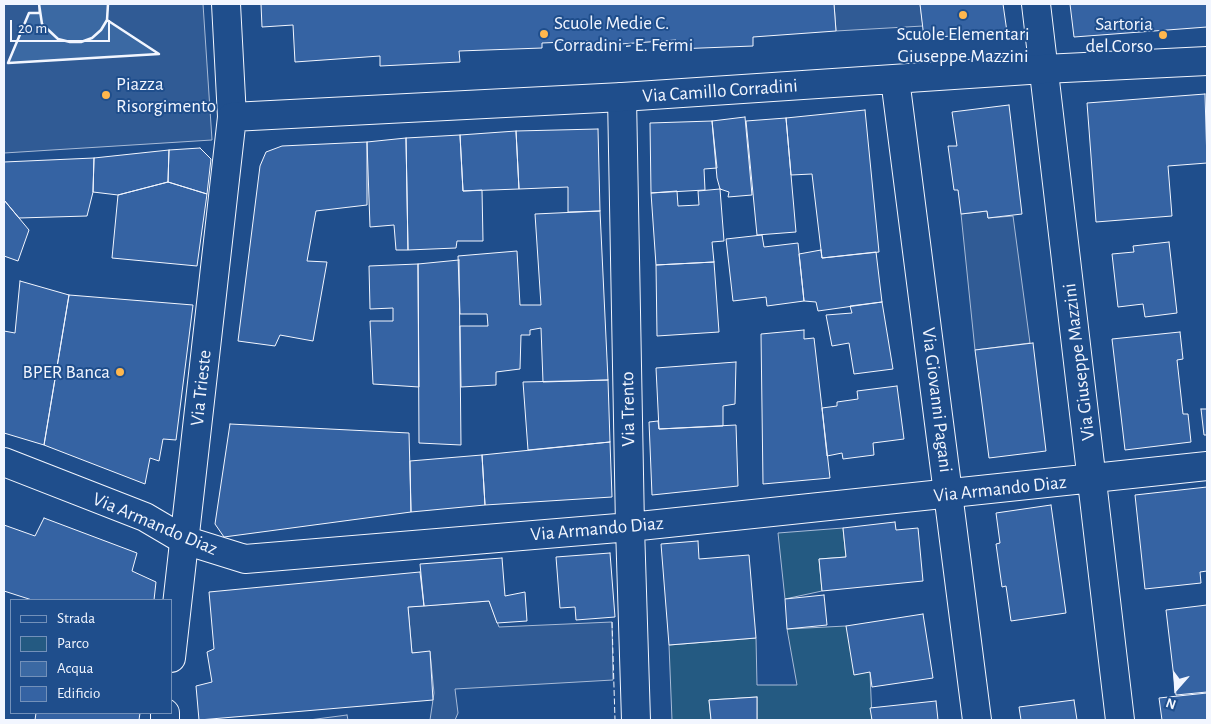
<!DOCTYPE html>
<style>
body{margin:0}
#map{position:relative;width:1211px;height:724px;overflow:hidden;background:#1f4e8c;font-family:"Alegreya Sans",sans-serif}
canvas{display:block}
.frame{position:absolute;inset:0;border:5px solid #f2f6ff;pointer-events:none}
.legend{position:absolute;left:10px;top:599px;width:162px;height:115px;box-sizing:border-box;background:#1f4e8c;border:1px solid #7391ba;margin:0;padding:6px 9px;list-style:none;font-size:15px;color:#f2f6ff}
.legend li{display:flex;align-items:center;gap:10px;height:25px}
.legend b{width:25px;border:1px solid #7391ba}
.north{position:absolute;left:1151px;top:664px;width:50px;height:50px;-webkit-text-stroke:4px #1f4e8c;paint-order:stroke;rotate:199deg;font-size:14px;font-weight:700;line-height:20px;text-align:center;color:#f2f6ff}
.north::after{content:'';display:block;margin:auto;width:18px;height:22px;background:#f2f6ff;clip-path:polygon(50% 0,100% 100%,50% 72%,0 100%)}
.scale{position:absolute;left:10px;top:20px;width:100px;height:22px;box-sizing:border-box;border:2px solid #f2f6ff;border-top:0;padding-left:6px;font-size:15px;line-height:18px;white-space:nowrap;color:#f2f6ff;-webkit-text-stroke:4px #1f4e8c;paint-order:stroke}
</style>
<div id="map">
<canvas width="1211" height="724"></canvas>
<div class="frame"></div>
<ul class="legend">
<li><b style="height:6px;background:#1f4e8c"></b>Strada</li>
<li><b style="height:14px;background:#245a82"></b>Parco</li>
<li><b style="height:14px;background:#3b69a3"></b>Acqua</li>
<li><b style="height:14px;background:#3563a3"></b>Edificio</li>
</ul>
<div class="north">N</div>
<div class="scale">20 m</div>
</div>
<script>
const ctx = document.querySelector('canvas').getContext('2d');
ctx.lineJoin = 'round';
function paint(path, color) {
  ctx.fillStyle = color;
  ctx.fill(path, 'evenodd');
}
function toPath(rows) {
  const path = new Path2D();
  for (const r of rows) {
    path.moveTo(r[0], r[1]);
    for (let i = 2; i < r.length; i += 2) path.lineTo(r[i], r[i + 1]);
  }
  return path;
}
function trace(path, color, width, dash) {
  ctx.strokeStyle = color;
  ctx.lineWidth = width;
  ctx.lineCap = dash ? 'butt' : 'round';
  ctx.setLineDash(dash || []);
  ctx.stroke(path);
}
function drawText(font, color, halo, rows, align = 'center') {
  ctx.font = font + ' "Alegreya Sans",sans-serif';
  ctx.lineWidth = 4;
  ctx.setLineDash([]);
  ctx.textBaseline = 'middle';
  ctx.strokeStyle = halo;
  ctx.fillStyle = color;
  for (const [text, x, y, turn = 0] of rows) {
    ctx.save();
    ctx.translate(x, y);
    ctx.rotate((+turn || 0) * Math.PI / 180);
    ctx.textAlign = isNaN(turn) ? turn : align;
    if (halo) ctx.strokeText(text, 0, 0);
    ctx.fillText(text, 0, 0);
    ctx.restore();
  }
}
const green = toPath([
 [843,528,846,557,819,559,822,591,785,599,778,533,843,528],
 [846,626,870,672,872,720,757,720,757,697,709,700,711,720,672,720,669,645,756,638,757,685,797,685,787,629,846,626]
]);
paint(green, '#245a82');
trace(green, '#a8bbd7', 1);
const parking = toPath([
 [4,4,39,4,39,13,158,54,107,20,108,4,203,4,212,140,4,153,4,4],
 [834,4,920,4,923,26,836,31,834,4],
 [987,211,988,218,1013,216,1030,343,975,350,961,214,987,211],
 [489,601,499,627,612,622,613,680,455,689,458,713,455,720,430,720,434,693,430,652,412,653,408,607,489,601],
 [347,715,348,720,309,720,347,715]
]);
paint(parking, '#305b95');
trace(parking, '#a8bbd7', 1);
const water = toPath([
 [39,4,108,4,107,20,159,54,8,63,29,13,39,13,39,4]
]);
paint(water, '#3b69a3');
trace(water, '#a8bbd7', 1);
const building = toPath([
 [261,4,834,4,836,31,753,37,753,46,676,49,676,40,593,46,590,41,542,43,542,48,459,51,460,62,380,66,380,56,295,62,293,25,262,27,261,4],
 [920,4,1003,4,1007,32,924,38,920,4],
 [1070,4,1207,4,1207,27,1074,37,1070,4],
 [1205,94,1207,163,1168,166,1172,216,1096,222,1087,103,1205,94],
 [1009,105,1022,214,988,218,987,211,961,214,958,190,954,190,948,146,957,146,952,112,1009,105],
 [865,110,879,252,822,258,812,174,791,175,786,118,865,110],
 [745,117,752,195,728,197,729,192,720,189,717,178,712,121,745,117],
 [786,118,796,232,757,235,746,121,786,118],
 [712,121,717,168,704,169,705,190,651,193,650,123,712,121],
 [598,129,600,211,568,212,568,187,519,189,516,131,598,129],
 [516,131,519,189,463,191,460,135,516,131],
 [460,135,463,191,482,190,483,241,457,241,456,248,408,250,406,138,460,135],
 [406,138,408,250,396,250,394,225,370,227,367,142,406,138],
 [367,142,367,205,316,211,307,261,327,262,313,341,280,335,275,346,238,341,260,166,266,152,282,146,367,142],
 [200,148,211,159,207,194,168,182,169,150,200,148],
 [169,150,168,182,118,195,93,192,94,158,169,150],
 [94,158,93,192,87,216,19,218,4,200,4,162,94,158],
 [168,182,207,194,197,266,112,258,118,195,168,182],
 [720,189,724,241,712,242,714,262,656,265,651,193,677,191,678,206,699,205,698,191,720,189],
 [4,200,29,230,18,261,4,256,4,200],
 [600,211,608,380,543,382,541,328,530,330,530,335,521,335,520,369,496,372,496,385,461,387,460,326,488,326,487,314,460,314,458,256,517,251,520,305,541,305,535,214,600,211],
 [762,235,764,247,798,243,804,301,767,306,766,297,733,301,726,239,762,235],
 [1169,242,1177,313,1145,317,1143,304,1118,307,1112,254,1134,252,1133,246,1169,242],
 [821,250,822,258,876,252,882,302,818,311,816,302,804,301,799,254,821,250],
 [459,260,461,445,419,443,418,264,459,260],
 [714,262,719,332,657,336,656,265,714,262],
 [418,264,419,387,373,384,370,321,393,321,393,308,370,309,369,266,418,264],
 [20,281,69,295,44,445,4,433,4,331,15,333,20,281],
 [69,295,193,305,176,440,163,439,159,461,150,458,145,484,44,445,69,295],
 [882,302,893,369,854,374,849,343,832,346,826,315,852,313,850,306,882,302],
 [804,330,804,339,814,338,830,478,763,484,761,334,804,330],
 [1180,332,1183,359,1177,360,1183,414,1188,414,1191,442,1125,450,1112,339,1180,332],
 [1033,343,1046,451,989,458,975,350,1033,343],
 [736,362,735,404,723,406,723,426,659,429,656,368,736,362],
 [608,380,610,442,528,450,523,382,608,380],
 [897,386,904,439,873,443,874,455,843,459,842,453,827,456,822,408,837,406,837,402,858,399,857,391,897,386],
 [1201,409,1207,409,1207,435,1204,435,1201,409],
 [658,421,659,429,736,425,738,486,652,495,649,422,658,421],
 [230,424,409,433,411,512,224,537,215,524,230,424],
 [610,442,612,497,485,505,482,455,610,442],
 [482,455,485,505,411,512,410,461,482,455],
 [1207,487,1207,571,1200,572,1201,583,1145,589,1135,495,1207,487],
 [1051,505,1066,613,1011,621,1006,586,1002,587,996,544,1000,543,996,513,1051,505],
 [44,518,137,553,132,571,156,582,154,600,32,600,4,591,4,525,35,536,44,518],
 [895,522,896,530,918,528,923,581,822,591,819,559,846,557,843,528,895,522],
 [698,541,699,559,749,555,756,638,669,645,661,544,698,541],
 [610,553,615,617,576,620,575,607,560,608,556,557,610,553],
 [502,558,505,596,525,592,527,621,497,623,489,601,424,606,420,564,502,558],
 [420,572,424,606,408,607,412,653,430,651,433,700,199,720,196,686,212,682,207,652,214,649,209,592,420,572],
 [824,595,827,625,787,629,785,599,824,595],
 [1207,605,1207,692,1176,695,1166,610,1207,605],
 [923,614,933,678,872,687,870,672,854,675,846,626,923,614],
 [1207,693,1207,720,1162,720,1159,698,1207,693],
 [757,697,757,720,711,720,709,700,757,697],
 [1074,700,1077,720,1021,720,1019,707,1074,700],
 [936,701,938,720,872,720,870,708,936,701],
 [36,713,140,713,139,720,35,720,36,713]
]);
paint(building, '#3563a3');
trace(building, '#f2f6ff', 1);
const minor = toPath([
 [226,4,232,117],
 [1036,4,1120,720],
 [622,97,630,527,636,720],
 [4,462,145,517,184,540,245,559,630,527,1207,466]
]);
const tertiary = toPath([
 [895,79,977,720],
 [171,658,232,117,622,97,1044,69,1207,61],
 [165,720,165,713]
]);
trace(minor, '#f2f6ff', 30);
trace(tertiary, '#f2f6ff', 30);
trace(minor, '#1f4e8c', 28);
trace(tertiary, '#1f4e8c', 28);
trace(toPath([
 [612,622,615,720]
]), '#f2f6ff', 1, [6, 2.5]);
trace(toPath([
 [39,4,42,24,58,39,70,42,81,42,92,38,101,30,107,20,108,4],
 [39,13,29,13,8,63,159,54,107,20]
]), '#f2f6ff', 2.5);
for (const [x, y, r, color] of [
 [963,15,5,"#ffb74d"],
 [544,34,5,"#ffb74d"],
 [1163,35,5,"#ffb74d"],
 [106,95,5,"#ffb74d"],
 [120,372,5,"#ffb74d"]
]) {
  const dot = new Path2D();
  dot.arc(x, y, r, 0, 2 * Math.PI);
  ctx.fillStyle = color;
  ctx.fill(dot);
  trace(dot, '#1f4e8c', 2);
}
drawText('19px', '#f2f6ff', '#1f4e8c', [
 ["Scuole Medie C.",554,23],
 ["Corradini - E. Fermi",554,45],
 ["Sartoria",1153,24,"right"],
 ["del Corso",1153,46,"right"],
 ["Scuole Elementari",963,34,"center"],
 ["Giuseppe Mazzini",963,56,"center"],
 ["Piazza",116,84],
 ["Risorgimento",116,106],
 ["BPER Banca",110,372,"right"]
], 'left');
drawText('19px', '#f2f6ff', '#1f4e8c', [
 ["Via Camillo Corradini",720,91,-4],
 ["Via Giuseppe Mazzini",1079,362,-97],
 ["Via Trieste",201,388,-84],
 ["Via Giovanni Pagani",937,400,83],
 ["Via Trento",628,409,-91],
 ["Via Armando Diaz",1000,489,-6],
 ["Via Armando Diaz",155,524,23],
 ["Via Armando Diaz",597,529,-5]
]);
</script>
